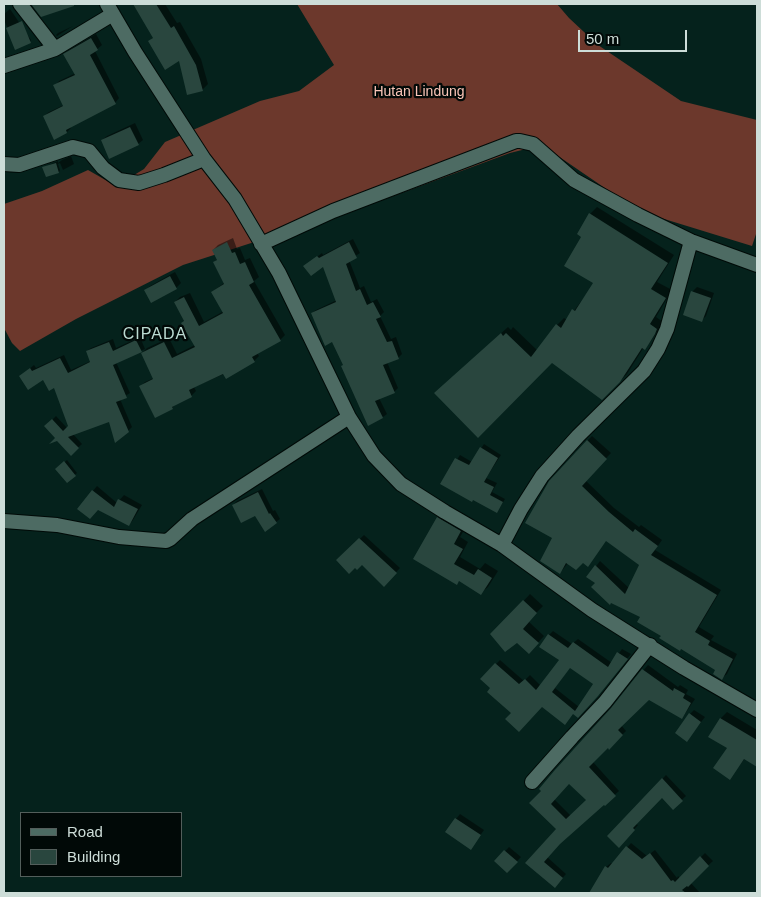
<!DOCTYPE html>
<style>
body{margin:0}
#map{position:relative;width:761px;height:897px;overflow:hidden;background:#05221c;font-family:Helvetica,sans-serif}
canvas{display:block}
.frame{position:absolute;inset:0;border:5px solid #cdddd8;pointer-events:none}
.legend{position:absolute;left:20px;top:812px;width:162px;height:65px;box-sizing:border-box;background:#010907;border:1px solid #535e5b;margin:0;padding:6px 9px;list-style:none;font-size:15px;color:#cdddd8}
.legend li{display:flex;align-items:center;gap:10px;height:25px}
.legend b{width:25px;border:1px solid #535e5b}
.scale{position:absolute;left:578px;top:30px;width:109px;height:22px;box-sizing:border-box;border:2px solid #cdddd8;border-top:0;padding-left:6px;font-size:15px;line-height:18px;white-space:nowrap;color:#cdddd8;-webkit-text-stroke:4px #010907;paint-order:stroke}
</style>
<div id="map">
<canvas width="761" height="897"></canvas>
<div class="frame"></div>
<ul class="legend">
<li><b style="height:6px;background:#4d6b63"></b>Road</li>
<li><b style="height:14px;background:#29463e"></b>Building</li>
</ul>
<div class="scale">50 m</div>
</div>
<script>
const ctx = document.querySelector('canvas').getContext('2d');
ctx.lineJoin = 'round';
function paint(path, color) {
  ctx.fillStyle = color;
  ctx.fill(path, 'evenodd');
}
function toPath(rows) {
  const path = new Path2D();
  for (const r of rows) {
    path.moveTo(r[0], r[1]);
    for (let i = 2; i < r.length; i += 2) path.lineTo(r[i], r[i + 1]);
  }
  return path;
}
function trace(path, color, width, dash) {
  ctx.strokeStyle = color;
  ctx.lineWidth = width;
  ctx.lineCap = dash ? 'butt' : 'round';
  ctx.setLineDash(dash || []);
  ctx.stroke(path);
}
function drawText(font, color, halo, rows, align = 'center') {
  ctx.font = font + ' Helvetica,sans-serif';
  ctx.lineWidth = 4.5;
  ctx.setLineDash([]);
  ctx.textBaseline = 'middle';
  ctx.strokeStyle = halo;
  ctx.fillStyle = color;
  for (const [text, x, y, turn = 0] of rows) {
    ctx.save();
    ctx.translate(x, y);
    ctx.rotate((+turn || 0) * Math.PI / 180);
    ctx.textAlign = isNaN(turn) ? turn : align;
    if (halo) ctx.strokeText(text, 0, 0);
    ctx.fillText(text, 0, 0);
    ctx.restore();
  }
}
paint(toPath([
 [297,4,557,4,569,18,598,45,681,101,757,120,757,231,752,246,661,218,618,197,542,145,510,153,366,206,183,265,76,319,20,351,12,343,4,328,4,204,42,191,88,170,116,186,144,169,165,142,260,101,299,91,334,65]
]), '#6c382c');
paint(toPath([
 [133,4,165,4,177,23,180,22,201,59,208,84,202,90,180,60,150,41,154,37],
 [10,9,31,40,27,44,16,48,4,20,4,14],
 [73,26,57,36,56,35,58,33],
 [96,34,102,45,95,51,119,98,115,103,70,126,71,128,67,132,44,116,49,112,64,105,55,86,59,81,76,73,65,54,69,50],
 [135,123,143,140,138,144,102,140,107,136],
 [71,156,74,164,63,170,60,163,58,164,60,170,59,172,44,167,58,161,58,163,62,160],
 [597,207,674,255,657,282,672,290,656,317,663,322,651,341,645,348,644,347,627,374,602,399,552,362,443,386,508,327,511,330,513,327,538,351,557,325,564,318,567,320,595,283,583,236,590,214],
 [233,238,237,249,240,248,245,260,250,258,259,277,254,281,285,335,280,340,257,353,259,356,254,361,194,387,196,391,191,396,177,402,172,408,140,387,145,382,154,378,142,353,147,348,169,338,177,354,195,345,175,302,180,297,190,293,204,322,224,311,212,292,224,283,214,262,218,259,213,250,218,245],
 [353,239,360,253,349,260,360,288,364,286,371,302,377,299,384,312,380,316,391,339,396,337,402,354,398,358,387,362,398,388,394,392,379,398,387,414,383,417,344,365,333,341,312,313,316,310,337,300,323,265,309,263,322,253,323,255],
 [175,272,181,283,176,288,152,301,146,290,150,286],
 [697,287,714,293,706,316,702,320,684,314,693,291],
 [140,337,145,349,116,362,130,393,120,399,132,427,128,431,110,421,73,434,82,444,71,454,46,426,56,416,67,428,70,426,55,386,44,378,21,376,34,365,36,368,64,355,71,370,91,361,87,351,91,348,113,339,116,348],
 [592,436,611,453,585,480,614,508,639,527,641,525,662,540,655,550,721,590,699,627,714,636,711,640,737,654,727,674,722,678,717,670,662,636,642,617,588,577,600,561,629,588,640,565,606,540,588,566,583,562,568,563,560,573,554,538,587,441],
 [484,444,501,455,486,478,497,483,492,492,505,499,497,512,442,483,460,455,472,462],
 [67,460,77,473,67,481,57,469],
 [97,486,117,503,124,495,142,505,133,520,129,525,98,508,79,508],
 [262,489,273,511,275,510,280,519,276,522,233,505,237,501],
 [444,511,467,525,460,537,468,542,460,557,480,569,485,563,498,571,488,587,481,593,460,580,457,583,438,518],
 [364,535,400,568,384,585,362,564,355,566,338,560],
 [530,594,543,606,528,621,544,636,535,646,492,635],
 [553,631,572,644,578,639,612,663,622,649,631,654,602,690,574,713,543,706,512,713,492,688,482,679,500,660,524,681,530,675,541,686,560,660,549,635],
 [570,667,595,684,579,707,555,688],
 [648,665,678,687,680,685,688,690,686,694,695,699,682,718,648,698,621,725,626,731,609,748,608,746,593,762,619,791,562,841,547,857,566,874,559,882,527,862,558,829,531,803],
 [569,783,588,800,571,816,554,799],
 [694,710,705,717,687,740,690,714],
 [727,712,757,730,757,766,745,758,730,778,728,748,710,737,721,718],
 [666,775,686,796,673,808,662,796,636,824,638,825,619,846,608,836],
 [460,814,484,830,471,848,456,819],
 [631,843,647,856,655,850,677,878,678,876,680,878,705,853,713,861,690,882,700,893,649,893,645,889,641,893,618,893,610,886,605,893,590,893,606,867,611,863,613,864],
 [509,847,521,857,507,872,496,861]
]), '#0007');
paint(toPath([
 [31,4,74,4,74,6,41,17],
 [133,4,156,4,171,28,174,26,196,65,203,91,187,95,179,61,165,70,148,41,153,38],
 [22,21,31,43,15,50,6,28],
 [91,38,98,50,90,55,116,104,66,130,67,133,54,140,43,116,63,106,53,85,75,75,63,54],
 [130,127,139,145,109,159,101,140],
 [56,163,59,173,46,177,42,167],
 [589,213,668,263,651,289,666,298,650,324,657,329,655,334,645,350,642,348,620,382,602,400,552,363,478,438,434,393,501,333,503,336,506,333,531,357,556,324,561,328,572,309,575,311,593,283,564,266,581,237,577,234],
 [227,242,232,253,235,252,240,264,245,262,254,282,249,285,281,341,252,357,255,362,226,379,223,374,189,390,192,397,172,407,173,409,155,418,139,386,153,379,141,353,164,342,172,358,195,347,181,323,184,321,174,302,184,297,199,326,223,313,211,292,224,284,213,262,217,260,212,250],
 [349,242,357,258,346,264,356,291,360,289,367,305,373,302,381,317,376,319,387,342,392,341,399,359,383,365,395,393,375,401,383,418,368,426,341,366,343,365,332,342,325,346,311,313,336,302,323,267,311,276,303,266,317,256,319,258],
 [170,276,177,289,151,303,144,290],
 [691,291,711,298,702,322,683,315],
 [136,340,142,352,113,365,127,398,116,402,129,432,115,443,109,422,68,437,79,448,71,456,57,441,49,444,55,438,44,426,52,419,63,431,68,426,54,388,49,391,43,380,28,390,19,376,30,368,32,371,60,358,68,373,90,362,86,351,109,342,113,351],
 [587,440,607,459,582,486,609,512,633,532,635,529,658,546,651,555,717,595,695,632,710,641,708,645,733,659,722,680,713,674,715,670,681,649,680,651,659,638,661,636,637,622,640,617,611,603,610,605,591,587,595,583,586,577,595,565,625,594,639,565,606,541,588,567,583,563,576,570,566,563,560,574,540,561,552,538,525,523,549,481],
 [480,447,498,458,484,482,494,487,490,495,503,502,497,513,473,500,472,502,440,484,455,458,469,465],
 [64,461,76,476,67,483,55,469],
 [92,490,114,507,118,499,138,509,129,526,98,510,90,519,77,509],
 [258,492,269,514,270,513,277,523,265,532,255,516,241,523,232,505],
 [437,517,461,531,454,544,463,549,454,564,474,575,478,569,492,578,481,595,459,581,457,585,413,559],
 [359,538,397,573,384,587,362,565,357,570,355,568,349,574,336,560],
 [523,600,537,613,523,629,539,643,529,654,517,643,505,652,490,634],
 [548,634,568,648,573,642,608,667,617,652,628,659,598,696,578,718,573,714,565,725,542,707,519,732,505,719,511,713,487,692,490,688,480,679,495,663,519,684,525,679,536,690,559,660,539,647],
 [570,668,593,684,575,711,552,692],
 [642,669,673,691,674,688,685,694,683,698,691,703,682,719,649,700,618,730,623,735,609,750,608,748,589,767,616,796,605,806,604,805,560,844,544,862,563,878,555,888,525,863,556,829,529,803,541,791,539,789,554,771,611,708],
 [569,784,586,800,566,819,551,804],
 [689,713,701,722,687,742,675,733],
 [720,718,757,740,757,767,744,759,730,780,713,768,727,748,708,737],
 [662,778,683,801,673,810,662,798,633,828,635,830,619,848,607,836],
 [455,818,481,835,471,850,445,832],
 [626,846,642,859,650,853,671,881,673,880,675,882,700,856,709,866,688,887,687,886,682,890,686,893,589,893,605,866,608,868],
 [504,850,518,862,507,873,494,861]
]), '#29463e');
const minor = toPath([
 [20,4,55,49],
 [107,4,135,52,204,159,235,199,279,273,349,417,374,456,401,484,445,512,502,545,592,610,684,668,757,710],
 [4,66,55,49,113,14],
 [4,164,19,165,73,147,89,151,103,168,119,180,139,183,164,175,204,159],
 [261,244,333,211,516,141,520,141,533,144,574,180,638,215,691,241,757,265],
 [4,521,57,525,119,537,166,541,170,539,192,519,349,417],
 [502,545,521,509,542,476,578,436,644,371,658,349,667,329,691,241],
 [532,782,572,737,605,702,650,645]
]);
trace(minor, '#000a07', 16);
trace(minor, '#4d6b63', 14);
drawText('14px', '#fac5b8', '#010907', [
 ["Hutan Lindung",419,92]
]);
ctx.letterSpacing = '1px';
drawText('16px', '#bbdbd2', '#010907', [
 ["CIPADA",155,335]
]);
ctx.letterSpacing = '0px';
</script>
